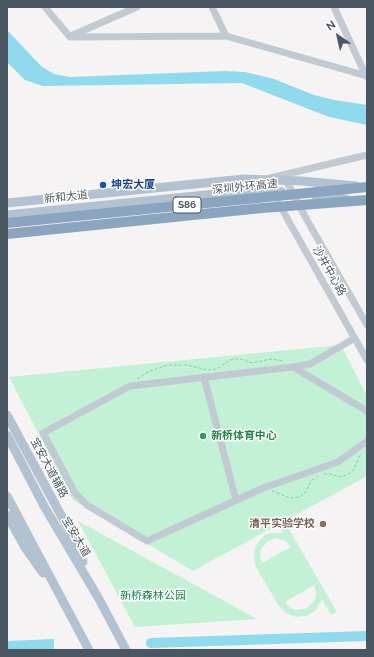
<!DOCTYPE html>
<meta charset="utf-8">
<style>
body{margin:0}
#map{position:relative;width:374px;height:657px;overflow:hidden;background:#f5f3f3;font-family:Raleway,sans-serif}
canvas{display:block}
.frame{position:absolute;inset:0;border:8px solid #4a5661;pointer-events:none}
.north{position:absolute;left:318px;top:16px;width:40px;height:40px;-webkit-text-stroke:3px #fff;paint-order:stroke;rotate:326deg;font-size:11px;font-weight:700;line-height:16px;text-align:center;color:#4a5661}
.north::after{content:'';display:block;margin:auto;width:14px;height:18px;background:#4a5661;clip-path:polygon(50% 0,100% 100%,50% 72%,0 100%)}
</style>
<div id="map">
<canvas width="374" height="657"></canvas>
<div class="frame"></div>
<div class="north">N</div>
</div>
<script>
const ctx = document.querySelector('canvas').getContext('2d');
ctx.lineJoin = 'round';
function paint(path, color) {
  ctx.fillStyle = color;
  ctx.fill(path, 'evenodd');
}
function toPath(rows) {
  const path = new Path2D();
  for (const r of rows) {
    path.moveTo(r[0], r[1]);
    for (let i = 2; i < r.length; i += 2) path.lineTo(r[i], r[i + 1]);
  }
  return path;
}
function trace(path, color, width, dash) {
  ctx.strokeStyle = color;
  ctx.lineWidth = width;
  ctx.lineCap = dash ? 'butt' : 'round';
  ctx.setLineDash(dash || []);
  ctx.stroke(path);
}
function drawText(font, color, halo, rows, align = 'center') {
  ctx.font = font + ' Raleway,"Noto Sans SC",sans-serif';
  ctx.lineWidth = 3;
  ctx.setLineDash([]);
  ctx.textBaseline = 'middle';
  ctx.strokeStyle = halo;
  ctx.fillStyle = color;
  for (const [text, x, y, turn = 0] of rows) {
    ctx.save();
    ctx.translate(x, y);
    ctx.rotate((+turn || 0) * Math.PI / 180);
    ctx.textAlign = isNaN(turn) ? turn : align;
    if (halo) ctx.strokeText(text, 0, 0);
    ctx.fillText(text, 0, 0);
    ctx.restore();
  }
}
paint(toPath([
 [341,345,367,396,367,476,193,571,73,500,9,377],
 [78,521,257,619,135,627],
 [287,526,337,612,331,615,322,599,315,611,306,616,296,617,286,613,279,606,256,567,254,557,255,547,258,542,265,535,270,533,283,533,281,529],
 [276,538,286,541,291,547,262,563,260,556,261,549,268,541],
 [314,585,316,592,315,600,307,608,297,610,290,608,285,602]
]), '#c3f1d5');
paint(toPath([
 [7,30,41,66,54,74,70,77,225,71,245,72,274,79,314,95,334,100,367,105,367,125,329,117,242,83,43,86,25,80,7,62],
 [54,639,54,650,7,650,7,641]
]), '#90daee');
trace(toPath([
 [151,643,367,636]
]), '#90daee', 10);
trace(toPath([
 [137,379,150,371,168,365,187,365,207,370,217,369,230,360,235,359,241,359,252,363,271,359,283,361],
 [324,474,330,474,339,477,348,475,354,469,361,453],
 [272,491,290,498,300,497,305,493,311,481,317,476]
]), '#7ad0a6', 1, [3, 2]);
trace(toPath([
 [45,7,70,37,226,36,367,76],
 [212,7,226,36],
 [334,7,366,76],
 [73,35,137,7],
 [270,178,367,155],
 [286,180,307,220,367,325],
 [279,204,367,360],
 [293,367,310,364,355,338],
 [204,377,236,500],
 [367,411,293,367,130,386,43,433,75,493,87,505,147,541,263,488,338,462,367,441]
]), '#c1cad2', 7);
trace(toPath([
 [315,195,346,199],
 [7,203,244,179,302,181,356,186],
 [7,215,245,191,282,192],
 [7,415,69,530,83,562],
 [7,435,44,506,99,599,126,650],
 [7,496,89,650],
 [7,515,26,549,43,573]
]), '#b3c2d1', 9);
trace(toPath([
 [7,223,367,187],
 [7,234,262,208,367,200]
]), '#8ba5c1', 10);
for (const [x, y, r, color] of [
 [103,185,4,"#1a4fb4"],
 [203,436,4,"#2e9e5b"],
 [323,524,4,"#8d6e63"]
]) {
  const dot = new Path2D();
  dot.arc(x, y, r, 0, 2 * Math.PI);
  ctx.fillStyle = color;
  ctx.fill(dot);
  trace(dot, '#fff', 1.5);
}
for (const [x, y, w] of [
 [187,205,28]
]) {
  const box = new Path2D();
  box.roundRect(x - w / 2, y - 8, w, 16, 3);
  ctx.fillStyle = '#fff';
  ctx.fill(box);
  trace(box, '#4a5661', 1);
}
drawText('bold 10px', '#4a5661', null, [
 ["S86",187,205]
]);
drawText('bold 11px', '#164399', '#fff', [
 ["坤宏大厦",111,185]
], 'left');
drawText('11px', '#4a5661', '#fff', [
 ["深圳外环高速",245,187,-6],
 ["新和大道",66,197,-6],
 ["沙井中心路",329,271,60],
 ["宝安大道辅路",49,468,62],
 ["宝安大道",76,537,59]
]);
drawText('bold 11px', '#27864d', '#fff', [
 ["新桥体育中心",211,436]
], 'left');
drawText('bold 11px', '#785e54', '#fff', [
 ["清平实验学校",315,524]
], 'right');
drawText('11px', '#17864f', '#fff', [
 ["新桥森林公园",153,596]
]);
</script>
